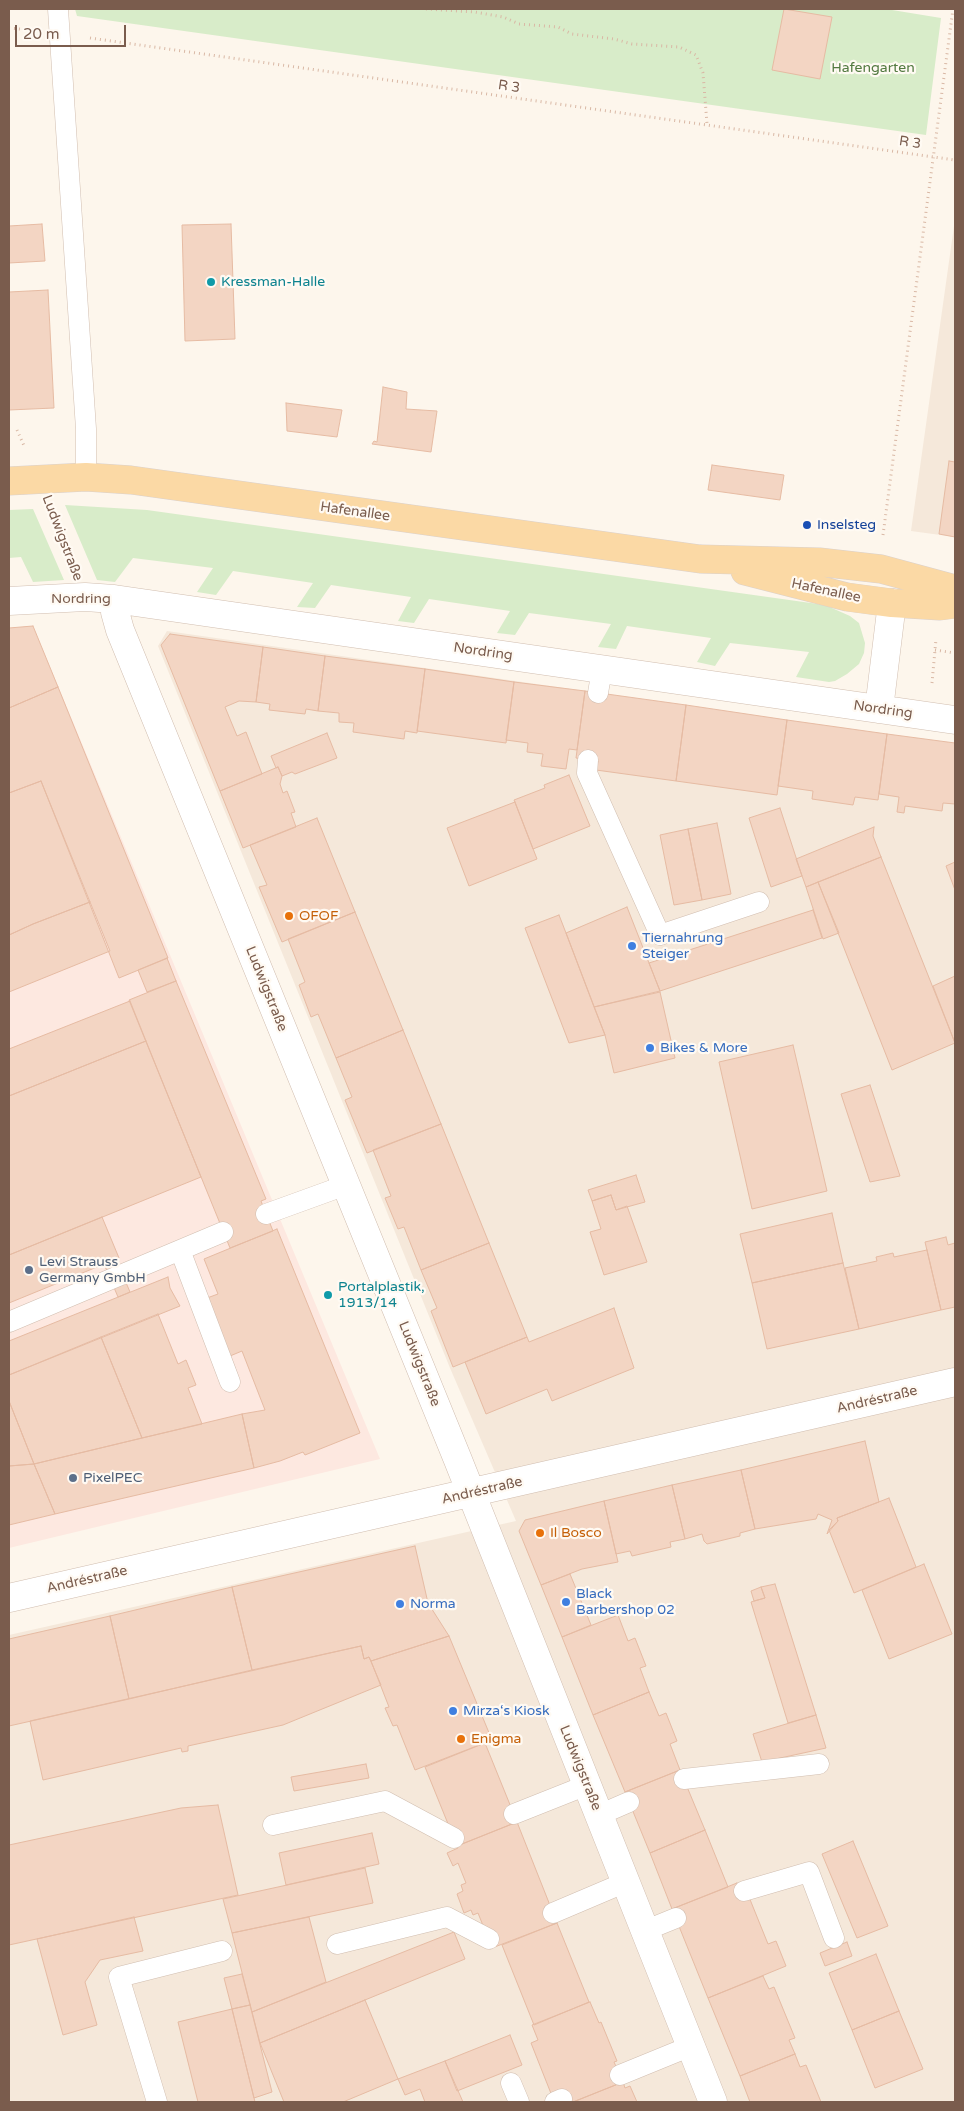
<!DOCTYPE html>
<meta charset="utf-8">
<style>
body{margin:0}
#map{position:relative;width:964px;height:2111px;overflow:hidden;background:#fdf6ec;font-family:"Varela Round",sans-serif}
canvas{display:block}
.frame{position:absolute;inset:0;border:10px solid #7a5c4d;pointer-events:none}
.scale{position:absolute;left:15px;top:25px;width:111px;height:22px;box-sizing:border-box;border:2px solid #7a5c4d;border-top:0;padding-left:6px;font-size:15px;line-height:18px;white-space:nowrap;color:#7a5c4d;-webkit-text-stroke:4px #fffaf3;paint-order:stroke}
</style>
<div id="map">
<canvas width="964" height="2111"></canvas>
<div class="frame"></div>
<div class="scale">20 m</div>
</div>
<script>
const ctx = document.querySelector('canvas').getContext('2d');
ctx.lineJoin = 'round';
function paint(path, color) {
  ctx.fillStyle = color;
  ctx.fill(path, 'evenodd');
}
function toPath(rows) {
  const path = new Path2D();
  for (const r of rows) {
    path.moveTo(r[0], r[1]);
    for (let i = 2; i < r.length; i += 2) path.lineTo(r[i], r[i + 1]);
  }
  return path;
}
function trace(path, color, width, dash) {
  ctx.strokeStyle = color;
  ctx.lineWidth = width;
  ctx.lineCap = dash ? 'butt' : 'round';
  ctx.setLineDash(dash || []);
  ctx.stroke(path);
}
function drawText(font, color, halo, rows, align = 'center') {
  ctx.font = font + ' "Varela Round",sans-serif';
  ctx.lineWidth = 4.5;
  ctx.setLineDash([]);
  ctx.textBaseline = 'middle';
  ctx.strokeStyle = halo;
  ctx.fillStyle = color;
  for (const [text, x, y, turn = 0] of rows) {
    ctx.save();
    ctx.translate(x, y);
    ctx.rotate((+turn || 0) * Math.PI / 180);
    ctx.textAlign = isNaN(turn) ? turn : align;
    if (halo) ctx.strokeText(text, 0, 0);
    ctx.fillText(text, 0, 0);
    ctx.restore();
  }
}
paint(toPath([
 [955,219,955,537,911,531],
 [167,631,955,744,955,2102,9,2102,9,1635,516,1521,450,1368,158,646]
]), '#f5e8da');
paint(toPath([
 [33,626,380,1459,9,1548,9,628]
]), '#fde8e0');
paint(toPath([
 [75,9,886,9,941,18,926,135,77,16],
 [65,505,147,510,825,605,850,616,859,623,865,643,864,653,859,664,847,674,835,681,829,682,796,677,809,652,730,643,715,666,697,662,711,638,627,626,616,649,598,647,611,624,529,613,515,635,497,633,510,611,429,599,414,623,398,621,411,597,331,585,315,608,297,607,313,583,233,571,216,595,197,592,213,568,133,558,115,582,97,580],
 [33,509,64,580,33,582,21,557,9,558,9,510]
]), '#d8ecc9');
const building = toPath([
 [784,9,832,17,820,79,772,70,784,9],
 [42,224,45,261,9,263,9,226,42,224],
 [231,224,235,339,185,341,182,225,231,224],
 [48,290,54,408,9,410,9,292,48,290],
 [383,387,407,392,406,409,437,411,431,452,372,444,374,441,377,442,383,387],
 [286,403,342,410,337,437,287,431,286,403],
 [949,461,955,462,955,537,939,534,949,461],
 [712,465,784,475,780,500,708,490,712,465],
 [33,626,58,687,9,708,9,628,33,626],
 [170,634,263,647,256,702,239,701,225,707,237,736,246,732,262,774,220,791,161,645,170,634],
 [263,647,325,656,318,711,306,709,305,714,269,710,270,704,256,702,263,647],
 [325,656,425,669,417,733,405,731,404,739,353,732,354,723,339,722,339,713,318,711,325,656],
 [425,669,514,682,506,743,417,731,425,669],
 [514,682,585,691,577,750,569,749,566,769,541,766,543,754,527,752,528,743,506,740,514,682],
 [58,687,168,958,119,978,41,781,9,793,9,708,58,687],
 [585,691,686,705,676,781,596,770,598,761,576,758,585,691],
 [686,705,787,720,777,795,676,781,686,705],
 [787,720,887,734,878,800,855,797,853,805,812,799,813,791,778,786,787,720],
 [327,733,337,758,295,774,292,772,282,776,278,767,276,768,271,756,327,733],
 [887,734,955,743,955,804,943,803,942,811,905,806,904,813,897,812,899,797,879,794,887,734],
 [278,767,282,776,280,784,283,793,287,791,295,812,291,813,296,827,243,848,220,791,278,767],
 [569,775,590,826,533,849,514,800,545,788,544,785,569,775],
 [41,781,90,902,33,924,9,935,9,791,9,793,41,781],
 [515,802,537,859,469,886,447,828,515,802],
 [780,808,802,876,771,887,749,818,780,808],
 [317,818,355,912,282,942,259,887,267,885,250,845,317,818],
 [717,823,731,894,702,900,688,829,717,823],
 [874,827,873,836,881,857,806,887,796,859,874,827],
 [688,829,702,900,674,905,660,835,688,829],
 [881,857,955,1043,892,1070,818,882,881,857],
 [955,862,955,890,946,866,955,862],
 [818,882,839,933,823,939,806,887,818,882],
 [90,902,110,951,9,992,9,935,33,924,90,902],
 [627,907,660,991,594,1007,566,933,627,907],
 [813,910,822,938,660,991,649,963,813,910],
 [355,912,403,1030,336,1058,318,1014,311,1017,299,985,305,982,288,939,355,912],
 [559,915,566,933,605,1035,569,1043,525,928,559,915],
 [167,958,176,981,147,992,138,970,167,958],
 [955,976,955,1043,933,986,955,976],
 [176,981,266,1199,261,1201,273,1231,230,1248,129,1000,176,981],
 [660,992,675,1058,614,1073,605,1035,594,1007,660,992],
 [130,1001,146,1041,9,1096,9,1049,130,1001],
 [403,1030,441,1124,367,1153,345,1100,352,1097,336,1058,403,1030],
 [146,1041,201,1177,9,1255,9,1096,146,1041],
 [793,1045,827,1191,752,1209,719,1062,793,1045],
 [870,1085,900,1176,870,1182,841,1094,870,1085],
 [441,1124,489,1243,421,1270,404,1227,398,1229,385,1198,391,1196,373,1150,441,1124],
 [636,1175,645,1202,616,1210,611,1195,592,1201,588,1190,636,1175],
 [611,1195,616,1210,627,1206,647,1262,604,1275,590,1232,601,1229,592,1201,611,1195],
 [832,1213,843,1263,752,1283,740,1234,832,1213],
 [102,1217,119,1258,9,1303,9,1255,102,1217],
 [277,1229,360,1433,305,1455,303,1452,280,1461,254,1468,242,1414,265,1410,242,1351,230,1356,207,1298,218,1294,204,1259,277,1229],
 [946,1237,948,1245,955,1243,955,1307,941,1310,925,1242,946,1237],
 [489,1243,527,1337,453,1367,431,1311,437,1308,421,1270,489,1243],
 [927,1250,941,1310,859,1329,845,1268,877,1261,876,1257,893,1253,894,1257,927,1250],
 [116,1259,130,1292,118,1297,104,1264,116,1259],
 [843,1263,859,1329,767,1349,752,1283,843,1263],
 [168,1277,170,1288,180,1306,9,1375,9,1341,168,1277],
 [614,1308,634,1368,552,1401,547,1389,486,1414,465,1362,527,1337,529,1342,614,1308],
 [158,1314,178,1364,186,1360,196,1385,188,1388,202,1424,142,1438,101,1337,158,1314],
 [101,1337,142,1438,34,1464,9,1401,9,1375,101,1337],
 [9,1401,34,1464,9,1466,9,1401],
 [242,1414,254,1468,55,1514,34,1464,242,1414],
 [865,1441,879,1502,837,1518,838,1521,827,1534,832,1520,818,1514,816,1519,755,1529,741,1470,865,1441],
 [34,1464,55,1514,9,1525,9,1466,34,1464],
 [741,1470,755,1529,740,1533,740,1536,707,1544,704,1541,702,1534,685,1539,672,1485,741,1470],
 [672,1485,685,1539,670,1542,671,1547,632,1556,630,1551,616,1554,604,1501,672,1485],
 [889,1498,916,1567,854,1593,829,1530,838,1521,837,1518,889,1498],
 [604,1501,618,1562,582,1569,541,1585,519,1531,525,1520,604,1501],
 [415,1546,428,1603,449,1636,371,1661,369,1657,364,1659,361,1646,252,1670,232,1587,415,1546],
 [924,1564,952,1634,889,1659,862,1590,924,1564],
 [570,1574,591,1625,562,1637,541,1585,570,1574],
 [775,1584,816,1715,788,1723,751,1602,765,1598,761,1587,775,1584],
 [232,1587,252,1670,129,1699,110,1616,232,1587],
 [761,1587,765,1598,754,1601,751,1591,761,1587],
 [618,1615,628,1641,635,1638,646,1666,640,1668,649,1692,593,1715,562,1637,618,1615],
 [110,1616,129,1699,9,1726,9,1639,110,1616],
 [449,1636,492,1740,415,1770,397,1725,393,1726,385,1708,389,1707,371,1661,449,1636],
 [361,1646,364,1659,369,1657,381,1685,283,1725,188,1746,188,1751,182,1752,181,1748,43,1780,30,1721,361,1646],
 [649,1692,659,1716,666,1713,677,1741,670,1744,680,1770,625,1792,593,1715,649,1692],
 [816,1715,826,1748,762,1762,753,1734,816,1715],
 [485,1743,517,1822,457,1846,425,1767,485,1743],
 [366,1764,369,1778,294,1791,291,1777,366,1764],
 [680,1770,705,1830,650,1853,625,1792,680,1770],
 [218,1805,238,1895,9,1945,9,1845,181,1808,218,1805],
 [517,1822,557,1923,492,1948,478,1913,473,1915,471,1910,464,1913,457,1894,463,1891,461,1885,466,1883,458,1863,453,1866,447,1853,458,1848,457,1846,517,1822],
 [705,1830,728,1887,672,1909,650,1853,705,1830],
 [372,1833,379,1864,286,1885,279,1853,372,1833],
 [853,1841,888,1926,857,1938,822,1854,853,1841],
 [365,1868,373,1903,232,1933,223,1899,365,1868],
 [737,1883,749,1897,768,1944,776,1941,786,1966,708,1998,672,1909,737,1883],
 [134,1917,143,1951,100,1960,85,1982,97,2025,63,2035,37,1939,134,1917],
 [309,1917,326,1982,252,2012,232,1933,309,1917],
 [557,1923,589,2002,534,2025,502,1945,557,1923],
 [454,1932,465,1959,260,2043,252,2012,454,1932],
 [847,1942,852,1956,825,1966,820,1953,847,1942],
 [876,1954,899,2011,852,2030,829,1973,876,1954],
 [242,1974,250,2005,232,2009,224,1978,242,1974],
 [763,1976,769,1989,774,1987,795,2038,789,2040,795,2054,740,2076,708,1998,763,1976],
 [365,2000,398,2079,343,2102,284,2102,260,2043,365,2000],
 [590,2002,599,2023,601,2022,617,2061,614,2062,623,2082,573,2102,563,2102,552,2096,531,2043,538,2040,532,2025,590,2002],
 [250,2005,272,2092,254,2098,232,2009,250,2005],
 [232,2009,255,2102,198,2102,178,2022,232,2009],
 [899,2011,923,2069,875,2088,852,2030,899,2011],
 [510,2035,522,2065,457,2091,445,2061,510,2035],
 [795,2054,800,2067,806,2065,821,2102,750,2102,740,2076,795,2054],
 [445,2061,463,2102,425,2102,420,2089,405,2095,398,2079,445,2061],
 [623,2082,625,2088,630,2086,637,2102,573,2102,623,2082]
]);
paint(building, '#f3d5c3');
trace(building, '#e6bba3', 1);
const lane = toPath([
 [58,9,86,429,86,477],
 [598,693,602,669],
 [588,760,587,773,660,935,759,902],
 [266,1214,346,1185],
 [180,1250,230,1382],
 [9,1322,223,1232],
 [684,1779,819,1764],
 [514,1814,587,1785],
 [599,1815,629,1802],
 [273,1825,385,1801,454,1838],
 [744,1891,809,1872,834,1938],
 [553,1913,626,1882],
 [644,1931,676,1918],
 [337,1944,447,1917,489,1939],
 [620,2075,691,2046],
 [511,2083,519,2102],
 [157,2102,119,1977,222,1951],
 [555,2102,562,2099]
]);
const street = toPath([
 [114,599,115,612,120,630,458,1460,713,2102],
 [9,601,85,597,114,599,955,720],
 [879,709,892,603],
 [9,1598,955,1382]
]);
const primary = toPath([
 [9,481,86,477,131,480,700,559,819,562,881,569,955,589],
 [745,571,847,597,892,603,940,606,955,604]
]);
trace(lane, '#d1beb0', 21);
trace(street, '#d1beb0', 29);
trace(primary, '#dad1cd', 29);
trace(toPath([
 [426,9,475,12,503,17,519,24,558,27,572,34,614,39,632,44,679,47,696,55,703,73,707,124],
 [9,28,31,30],
 [90,38,955,160],
 [17,430,25,448],
 [52,511,72,564],
 [883,535,953,9],
 [935,650,955,653],
 [932,683,936,639]
]), '#d9b8a5', 3, [1, 4]);
trace(lane, '#fff', 20);
trace(street, '#fff', 28);
trace(primary, '#fbd9a5', 28);
for (const [x, y, r, color] of [
 [211,282,5,"#0f9aa8"],
 [807,525,5,"#1a4fb4"],
 [289,916,5,"#e8710a"],
 [632,946,5,"#3f7fe0"],
 [650,1048,5,"#3f7fe0"],
 [29,1270,5,"#5c6f8a"],
 [328,1295,5,"#0f9aa8"],
 [73,1478,5,"#5c6f8a"],
 [540,1533,5,"#e8710a"],
 [566,1602,5,"#3f7fe0"],
 [400,1604,5,"#3f7fe0"],
 [453,1711,5,"#3f7fe0"],
 [461,1739,5,"#e8710a"]
]) {
  const dot = new Path2D();
  dot.arc(x, y, r, 0, 2 * Math.PI);
  ctx.fillStyle = color;
  ctx.fill(dot);
  trace(dot, '#fffaf3', 2);
}
drawText('14px', '#537a41', '#fffaf3', [
 ["Hafengarten",873,68]
]);
drawText('14px', '#7a5c4d', '#fffaf3', [
 ["R 3",509,87,8],
 ["R 3",910,143,8],
 ["Hafenallee",355,512,8],
 ["Ludwigstraße",62,538,69],
 ["Hafenallee",826,591,12],
 ["Nordring",81,599],
 ["Nordring",483,652,8],
 ["Nordring",883,710,8],
 ["Ludwigstraße",266,989,68],
 ["Ludwigstraße",419,1364,68],
 ["Andréstraße",877,1400,-13],
 ["Andréstraße",482,1491,-13],
 ["Andréstraße",87,1580,-13],
 ["Ludwigstraße",580,1768,68]
]);
drawText('14px', '#0d838f', '#fffaf3', [
 ["Kressman-Halle",221,282],
 ["Portalplastik,",338,1287],
 ["1913/14",338,1303]
], 'left');
drawText('14px', '#164399', '#fffaf3', [
 ["Inselsteg",817,525]
], 'left');
drawText('14px', '#c56008', '#fffaf3', [
 ["OFOF",299,916],
 ["Il Bosco",550,1533],
 ["Enigma",471,1739]
], 'left');
drawText('14px', '#366cbe', '#fffaf3', [
 ["Tiernahrung",642,938],
 ["Steiger",642,954],
 ["Bikes & More",660,1048],
 ["Black",576,1594],
 ["Barbershop 02",576,1610],
 ["Norma",410,1604],
 ["Mirza‘s Kiosk",463,1711]
], 'left');
drawText('14px', '#4e5e75', '#fffaf3', [
 ["Levi Strauss",39,1262],
 ["Germany GmbH",39,1278],
 ["PixelPEC",83,1478]
], 'left');
</script>
